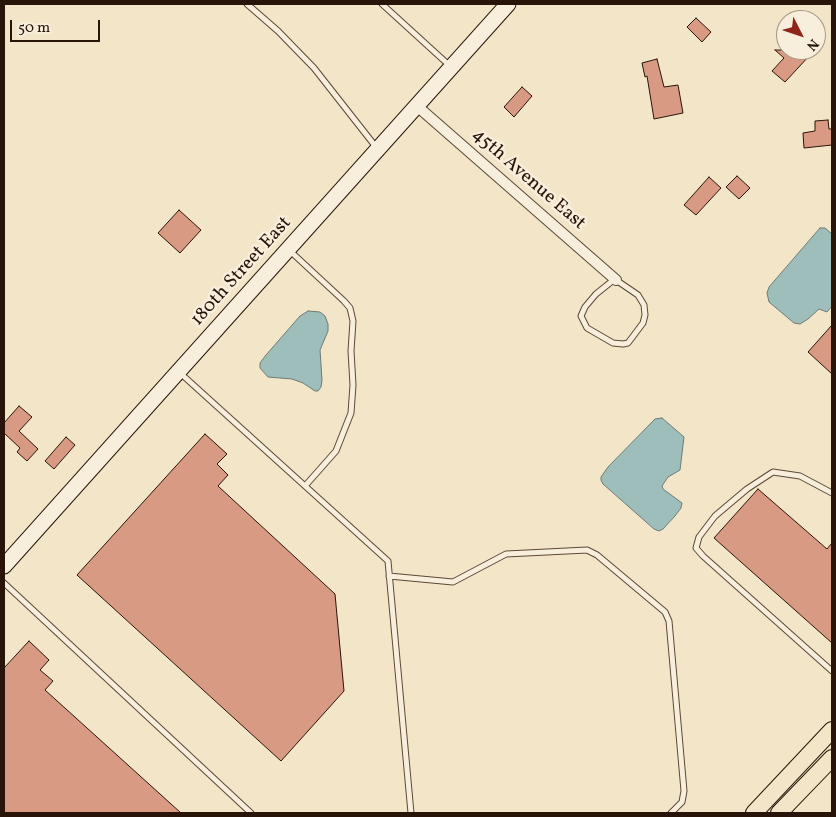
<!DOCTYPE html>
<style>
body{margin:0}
#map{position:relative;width:836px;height:817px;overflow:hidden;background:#f3e5c7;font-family:Vollkorn,serif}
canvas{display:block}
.frame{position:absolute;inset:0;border:5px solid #291409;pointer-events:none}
.north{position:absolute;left:776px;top:10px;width:50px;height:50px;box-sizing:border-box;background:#f7eedb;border:1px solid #a59787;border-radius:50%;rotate:131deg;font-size:14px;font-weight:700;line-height:20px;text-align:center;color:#291409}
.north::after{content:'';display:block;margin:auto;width:18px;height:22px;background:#8f2418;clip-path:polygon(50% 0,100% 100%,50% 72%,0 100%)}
.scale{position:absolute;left:10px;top:20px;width:90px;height:22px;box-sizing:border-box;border:2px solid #291409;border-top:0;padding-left:6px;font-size:15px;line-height:18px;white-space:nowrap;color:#291409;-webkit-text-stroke:4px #f7eedb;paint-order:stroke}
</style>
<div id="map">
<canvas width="836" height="817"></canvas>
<div class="frame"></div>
<div class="north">N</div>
<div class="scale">50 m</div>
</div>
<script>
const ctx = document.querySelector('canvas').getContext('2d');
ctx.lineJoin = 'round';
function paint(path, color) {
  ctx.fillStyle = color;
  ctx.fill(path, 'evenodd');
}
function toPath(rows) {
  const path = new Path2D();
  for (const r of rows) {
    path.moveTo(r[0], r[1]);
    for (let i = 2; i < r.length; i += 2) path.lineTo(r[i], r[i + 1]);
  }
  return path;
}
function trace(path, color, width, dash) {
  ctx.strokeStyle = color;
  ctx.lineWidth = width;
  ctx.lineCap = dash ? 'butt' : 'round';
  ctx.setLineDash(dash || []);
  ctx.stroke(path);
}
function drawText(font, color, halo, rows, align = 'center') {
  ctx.font = font + ' Vollkorn,serif';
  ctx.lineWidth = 5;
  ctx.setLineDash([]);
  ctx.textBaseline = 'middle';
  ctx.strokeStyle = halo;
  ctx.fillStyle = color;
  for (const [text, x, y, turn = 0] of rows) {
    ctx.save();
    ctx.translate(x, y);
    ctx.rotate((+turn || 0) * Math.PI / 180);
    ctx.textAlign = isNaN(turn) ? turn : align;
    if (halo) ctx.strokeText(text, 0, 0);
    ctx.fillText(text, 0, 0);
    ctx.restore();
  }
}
const water = toPath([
 [820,228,825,228,832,234,832,306,827,312,819,309,808,319,800,324,794,323,769,302,767,293,769,287,820,228],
 [308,311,320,312,325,316,328,324,328,331,320,350,322,380,321,387,318,391,315,391,303,383,292,379,268,377,260,368,260,363,266,355,300,316,308,311],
 [662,418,684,437,680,470,668,477,662,486,663,489,682,503,681,508,675,516,663,529,659,531,654,529,603,484,601,480,601,477,608,467,655,419,662,418]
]);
paint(water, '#9dbebb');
trace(water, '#6f7a74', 1);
const building = toPath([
 [696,18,711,32,702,42,687,27,696,18],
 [775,50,806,50,810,55,785,82,772,71,784,58,775,50],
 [657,59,664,87,678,85,683,113,654,119,647,76,645,77,642,63,657,59],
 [522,87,532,96,514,117,504,107,522,87],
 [828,120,829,129,832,129,832,145,804,148,803,133,815,131,815,121,828,120],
 [737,176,750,188,739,199,726,187,737,176],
 [709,177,721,188,696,215,684,205,709,177],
 [179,210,201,230,180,253,158,233,179,210],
 [832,325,832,374,808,352,832,325],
 [19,406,32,417,19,431,38,449,27,461,17,452,20,448,4,433,4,423,19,406],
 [205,434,227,454,217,464,228,475,218,486,335,594,344,691,281,761,77,575,205,434],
 [66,437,75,445,54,469,45,461,66,437],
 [758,489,827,549,832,543,832,643,714,538,758,489],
 [29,641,49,660,40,670,53,681,45,690,181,813,4,813,4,668,29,641]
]);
paint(building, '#d99a83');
trace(building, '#291409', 1);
const lane = toPath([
 [247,4,278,31,314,68,376,147],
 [382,4,450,66],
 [289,250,344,301,350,308,353,321,351,351,353,385,351,413,336,451,305,486],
 [616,280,638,295,644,305,645,315,643,323,628,343,623,344,613,343,587,328,581,316,585,307,596,294,611,282,616,280],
 [179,372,388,561,411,813],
 [832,493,800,476,773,472,747,489,715,516,699,537,696,548,703,556,832,671],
 [389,576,453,582,506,554,587,550,597,555,665,612,669,621,684,791,682,802,671,813],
 [4,583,251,813]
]);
const street = toPath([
 [417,106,616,280]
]);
const secondary = toPath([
 [4,566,508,4]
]);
const primary = toPath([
 [754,813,832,730],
 [779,813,832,758]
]);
trace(lane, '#5c4838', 7);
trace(street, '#5c4838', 12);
trace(secondary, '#291409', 17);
trace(primary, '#291409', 18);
trace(lane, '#f7eedb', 5);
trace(street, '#f7eedb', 10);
trace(secondary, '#f7eedb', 15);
trace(primary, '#f3e5c7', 16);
drawText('19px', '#291409', '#f7eedb', [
 ["45th Avenue East",528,180,41],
 ["180th Street East",242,272,-48]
]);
</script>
